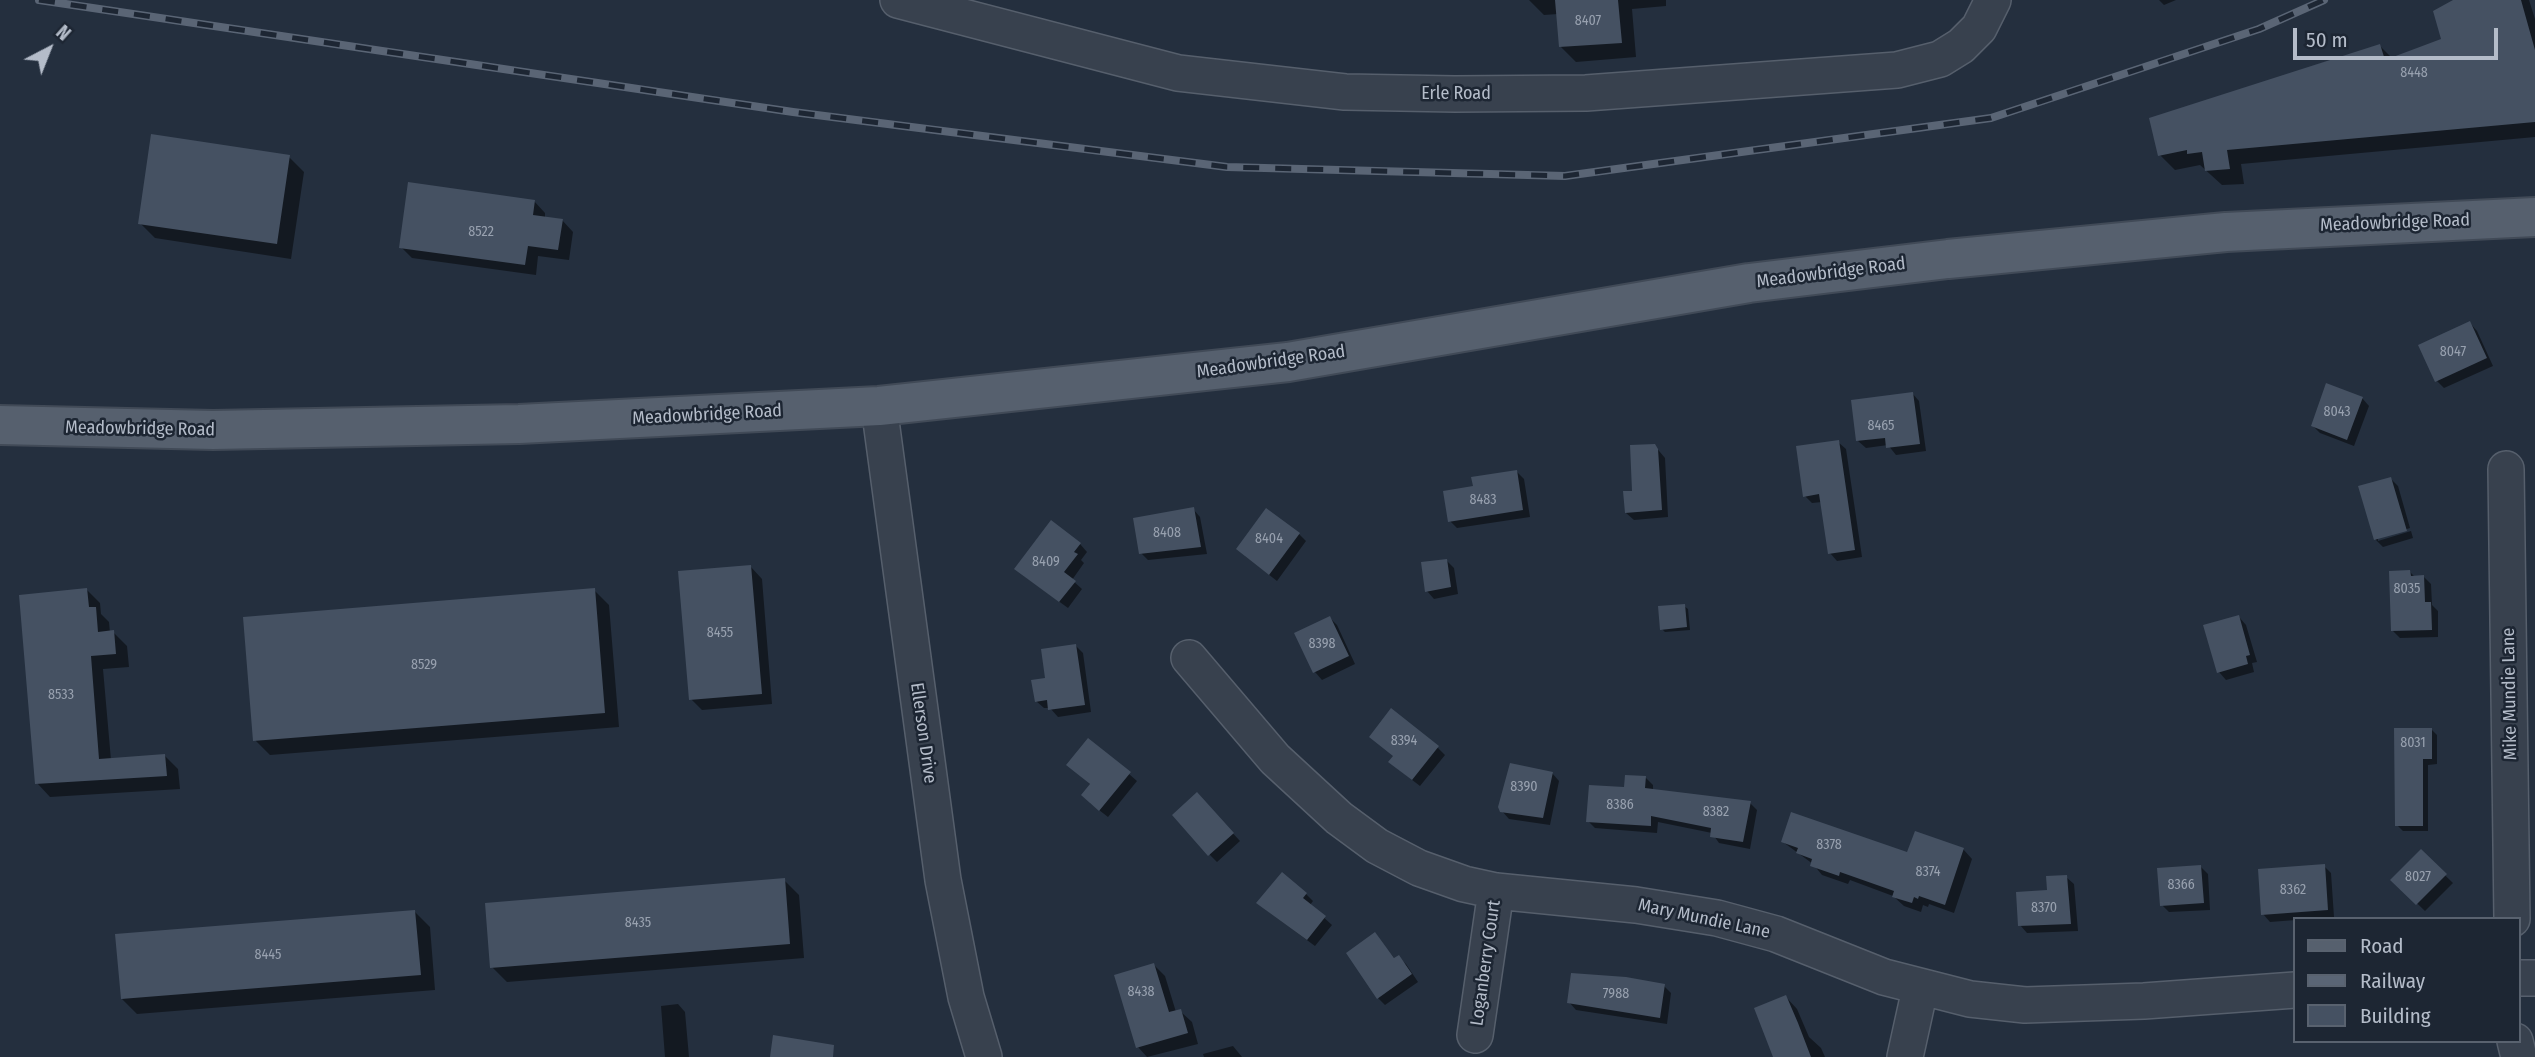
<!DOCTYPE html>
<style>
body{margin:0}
#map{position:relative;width:2535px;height:1057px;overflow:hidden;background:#242f3e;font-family:"Fira Sans Condensed",sans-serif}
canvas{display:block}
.legend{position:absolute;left:2293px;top:917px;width:228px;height:126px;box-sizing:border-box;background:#1d2633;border:2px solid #59626f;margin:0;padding:9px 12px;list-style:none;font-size:21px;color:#b4bcc9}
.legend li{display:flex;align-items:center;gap:14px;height:35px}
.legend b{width:35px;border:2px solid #59626f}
.north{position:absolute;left:14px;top:14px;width:70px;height:70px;-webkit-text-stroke:5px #1d2633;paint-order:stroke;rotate:42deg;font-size:19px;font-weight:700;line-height:28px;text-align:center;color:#b4bcc9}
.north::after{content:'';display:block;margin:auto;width:24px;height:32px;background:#b4bcc9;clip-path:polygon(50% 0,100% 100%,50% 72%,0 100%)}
.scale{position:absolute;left:2293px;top:28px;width:205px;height:32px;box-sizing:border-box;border:4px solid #b4bcc9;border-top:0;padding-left:9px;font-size:21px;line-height:24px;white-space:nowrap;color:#b4bcc9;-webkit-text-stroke:5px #1d2633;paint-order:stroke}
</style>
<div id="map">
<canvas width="2535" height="1057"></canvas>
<ul class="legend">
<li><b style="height:9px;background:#56606e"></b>Road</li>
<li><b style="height:9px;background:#5a6575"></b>Railway</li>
<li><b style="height:19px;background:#455162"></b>Building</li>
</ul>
<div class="north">N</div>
<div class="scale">50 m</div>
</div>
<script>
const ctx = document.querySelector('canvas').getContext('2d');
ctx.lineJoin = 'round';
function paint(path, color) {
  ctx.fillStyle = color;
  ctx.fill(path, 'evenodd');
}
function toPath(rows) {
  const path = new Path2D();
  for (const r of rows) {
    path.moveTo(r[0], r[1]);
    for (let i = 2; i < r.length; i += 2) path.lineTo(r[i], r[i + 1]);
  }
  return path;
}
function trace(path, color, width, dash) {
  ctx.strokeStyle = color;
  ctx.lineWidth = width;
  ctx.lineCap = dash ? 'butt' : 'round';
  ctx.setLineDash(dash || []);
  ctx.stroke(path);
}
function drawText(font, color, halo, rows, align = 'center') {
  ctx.font = font + ' "Fira Sans Condensed",sans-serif';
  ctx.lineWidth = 5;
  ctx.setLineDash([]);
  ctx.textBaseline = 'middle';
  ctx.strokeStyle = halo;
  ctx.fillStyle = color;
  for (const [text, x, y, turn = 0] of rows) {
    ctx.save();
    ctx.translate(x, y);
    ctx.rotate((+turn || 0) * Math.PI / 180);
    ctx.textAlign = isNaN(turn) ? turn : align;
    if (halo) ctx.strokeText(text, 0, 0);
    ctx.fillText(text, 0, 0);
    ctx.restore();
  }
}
paint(toPath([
 [1529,0,1666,0,1666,6,1632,9,1636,57,1576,62,1561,47,1558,14,1544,15],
 [2159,0,2176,0,2164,5],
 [2457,0,2529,0,2535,19,2535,137,2241,164,2244,184,2222,185,2200,165,2175,170,2160,155,2380,46,2393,59,2443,40],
 [289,157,304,172,291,259,155,238,140,223],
 [534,201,545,213,545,218,562,220,573,232,569,260,538,256,536,275,412,258,401,247],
 [2470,323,2477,331,2493,366,2444,388,2437,381],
 [1912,393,1919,401,1926,451,1896,455,1888,445,1866,448,1858,441],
 [2362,398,2369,406,2354,446,2320,433,2313,426],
 [1838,442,1846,449,1862,557,1837,561,1830,553,1822,502,1812,503,1805,496],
 [1654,445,1665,458,1668,517,1634,520,1626,513],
 [1516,471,1524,479,1530,517,1457,528,1450,521,1475,487],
 [2391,479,2398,486,2410,528,2378,538,2378,541,2411,531,2413,538,2383,547,2376,540,2360,487],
 [1193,509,1200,517,1207,554,1148,560,1141,553],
 [1299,534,1306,541,1277,581,1245,556],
 [1080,544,1087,552,1081,560,1084,563,1072,580,1082,589,1068,608,1024,576],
 [1447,561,1454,568,1458,594,1434,599,1427,591],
 [751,567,762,579,772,704,702,710,691,699],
 [2410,572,2415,577,2424,577,2431,584,2432,605,2438,611,2438,637,2400,638,2393,631],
 [87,590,100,603,101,614,109,622,110,633,113,632,127,646,129,667,103,669,111,760,165,756,178,769,180,789,50,797,37,783],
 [594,590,609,605,619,727,270,755,255,740],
 [1684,606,1688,609,1690,630,1665,632,1662,629],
 [2239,617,2246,625,2257,662,2252,663,2254,672,2226,680,2219,672],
 [1330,618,1337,625,1355,664,1322,680,1315,672,1297,634],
 [1076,646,1083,653,1091,712,1058,717,1050,708,1044,708,1036,701,1047,680],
 [2431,729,2437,735,2437,764,2428,765,2428,831,2403,831,2397,825],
 [1438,748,1445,755,1420,786,1398,769,1395,757],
 [1068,765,1129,774,1137,781,1108,817,1090,803,1091,785],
 [1552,773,1559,781,1550,825,1509,819,1502,811],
 [1646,778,1653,785,1653,791,1750,803,1757,810,1750,849,1719,843,1712,833,1658,822,1657,833,1595,828,1588,821,1626,789],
 [1204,802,1240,841,1217,862,1210,855],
 [1783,842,1908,854,1963,849,1972,859,1954,913,1929,904,1928,907,1923,905,1921,912,1904,906,1893,896,1850,880,1848,884,1822,875,1813,864],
 [2421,852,2453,883,2425,911,2393,880],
 [2324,866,2331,873,2334,917,2270,922,2263,914],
 [2201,867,2208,874,2210,910,2169,912,2162,905],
 [2066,877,2074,884,2078,931,2027,933,2020,925,2048,891],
 [784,880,799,895,804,958,507,982,492,967],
 [1306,894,1313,901,1310,905,1332,925,1315,946,1266,910],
 [415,912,430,927,435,990,137,1014,122,999],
 [1375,934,1395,959,1398,957,1406,964,1418,982,1385,1005,1378,998],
 [1154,965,1165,976,1176,1012,1180,1011,1192,1022,1198,1044,1147,1057,1138,1047],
 [1664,986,1671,993,1667,1024,1576,1010,1569,1002],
 [1786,997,1797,1009,1809,1037,1821,1048,1825,1057,1775,1057],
 [678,1004,685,1012,689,1057,705,1057,665,1057,661,1006],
 [1233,1046,1242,1057,1204,1057,1203,1054]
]), '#0007');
paint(toPath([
 [1555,0,1618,0,1622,43,1559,47],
 [2453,0,2521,0,2535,50,2535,122,2227,150,2230,169,2205,171,2202,152,2187,154,2187,150,2158,156,2149,118,2380,44,2385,60,2441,39,2433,11],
 [151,134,290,155,277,244,138,224],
 [408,182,535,200,533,215,563,219,558,250,528,246,525,265,399,248],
 [2470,321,2487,358,2435,382,2418,345],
 [2326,383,2363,397,2347,440,2311,426],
 [1913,392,1920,444,1886,448,1885,438,1856,441,1851,400],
 [1839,440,1855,550,1828,554,1819,494,1803,497,1796,446],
 [1655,444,1658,449,1662,510,1625,513,1623,491,1632,491,1630,445],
 [1517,470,1523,510,1448,522,1443,491,1473,486,1471,477],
 [2391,477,2407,531,2374,540,2358,486],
 [1194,507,1201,547,1139,554,1133,518],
 [1266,508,1300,533,1269,575,1236,549],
 [1051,520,1081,543,1074,552,1078,554,1064,572,1076,581,1059,602,1014,569],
 [1447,559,1451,587,1425,592,1421,562],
 [751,565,762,694,689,700,678,571],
 [2410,570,2411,576,2424,575,2425,602,2431,602,2432,630,2391,631,2389,571],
 [87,588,89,607,96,607,98,632,114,630,116,654,91,656,99,759,165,754,167,776,35,784,19,595],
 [595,588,605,713,253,741,243,617],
 [1685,604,1687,627,1660,630,1658,606],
 [2239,615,2250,655,2246,656,2248,664,2217,673,2203,625],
 [1330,616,1349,656,1313,673,1294,633],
 [1076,644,1085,705,1048,710,1047,700,1035,702,1031,680,1045,678,1041,649],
 [1391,708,1439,746,1412,780,1388,762,1393,756,1369,737],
 [2394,728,2432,728,2432,759,2423,759,2423,826,2395,826],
 [1088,738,1131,772,1099,811,1081,795,1090,784,1066,765],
 [1510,763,1553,772,1543,818,1500,812,1498,807],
 [1625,775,1646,776,1645,788,1751,801,1743,842,1710,837,1711,828,1651,816,1651,826,1586,822,1589,785,1624,787],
 [1197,792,1234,833,1208,856,1172,815],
 [1791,812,1907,852,1915,831,1964,848,1945,905,1919,896,1918,899,1914,897,1912,903,1892,897,1894,891,1840,872,1839,876,1810,866,1812,859,1796,853,1798,848,1781,842],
 [2421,849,2447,874,2416,905,2390,880],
 [2325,864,2328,910,2261,915,2258,869],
 [2201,865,2204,903,2160,906,2157,868],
 [1282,872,1307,893,1303,898,1326,916,1307,940,1256,903],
 [2067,875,2071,924,2018,926,2016,892,2047,890,2046,876],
 [785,878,790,944,490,968,485,903],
 [415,910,421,975,121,999,115,934],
 [1375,932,1394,958,1399,955,1412,974,1377,999,1346,953],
 [1154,963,1169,1012,1181,1009,1188,1033,1136,1048,1114,975],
 [1571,973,1626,977,1665,984,1660,1018,1567,1003],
 [1786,995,1798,1023,1811,1057,1773,1057,1754,1008],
 [773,1035,834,1045,833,1057,770,1057]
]), '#455162');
const minor = toPath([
 [898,0,1178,73,1345,92,1455,94,1586,93,1897,70,1940,59,1961,46,1979,28,1993,0],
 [879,406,943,880,966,997,984,1057],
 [2506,469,2512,919],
 [1189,658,1275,759,1339,818,1377,846,1419,868,1464,884,1496,891,1636,905,1717,918,1776,934,1884,977,1970,999,2025,1005,2144,1001,2295,990],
 [2519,978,2535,978],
 [1475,1035,1496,891],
 [2515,1041,2519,1057],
 [1905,1057,1920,989]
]);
const major = toPath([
 [0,425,213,430,519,424,879,406,1288,362,1749,283,1948,259,2226,232,2535,217]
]);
trace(minor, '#565f6c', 38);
trace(major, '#414a57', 42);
trace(minor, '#38414e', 35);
trace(major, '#56606e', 38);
const rail = toPath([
 [39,0,793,112,1227,167,1565,176,1991,118,2259,29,2324,0]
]);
trace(rail, '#5a6575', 8);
trace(rail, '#1d2633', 5, [16]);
drawText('14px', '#98a1af', null, [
 ["8407",1588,21],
 ["8448",2414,73],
 ["8522",481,232],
 ["8047",2453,352],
 ["8043",2337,412],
 ["8465",1881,426],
 ["8483",1483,500],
 ["8408",1167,533],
 ["8404",1269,539],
 ["8409",1046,562],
 ["8035",2407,589],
 ["8455",720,633],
 ["8398",1322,644],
 ["8529",424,665],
 ["8533",61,695],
 ["8394",1404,741],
 ["8031",2413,743],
 ["8390",1524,787],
 ["8386",1620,805],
 ["8382",1716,812],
 ["8378",1829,845],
 ["8374",1928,872],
 ["8027",2418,877],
 ["8366",2181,885],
 ["8362",2293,890],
 ["8370",2044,908],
 ["8435",638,923],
 ["8445",268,955],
 ["8438",1141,992],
 ["7988",1616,994]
]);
drawText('18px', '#b4bcc9', '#1d2633', [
 ["Erle Road",1456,94],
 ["Meadowbridge Road",2395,223,-2],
 ["Meadowbridge Road",1831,273,-7],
 ["Meadowbridge Road",1271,362,-8],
 ["Meadowbridge Road",707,415,-3],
 ["Meadowbridge Road",140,429,1],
 ["Mike Mundie Lane",2510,694,-91],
 ["Ellerson Drive",923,733,82],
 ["Mary Mundie Lane",1704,919,12],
 ["Loganberry Court",1486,963,-82]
]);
</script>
